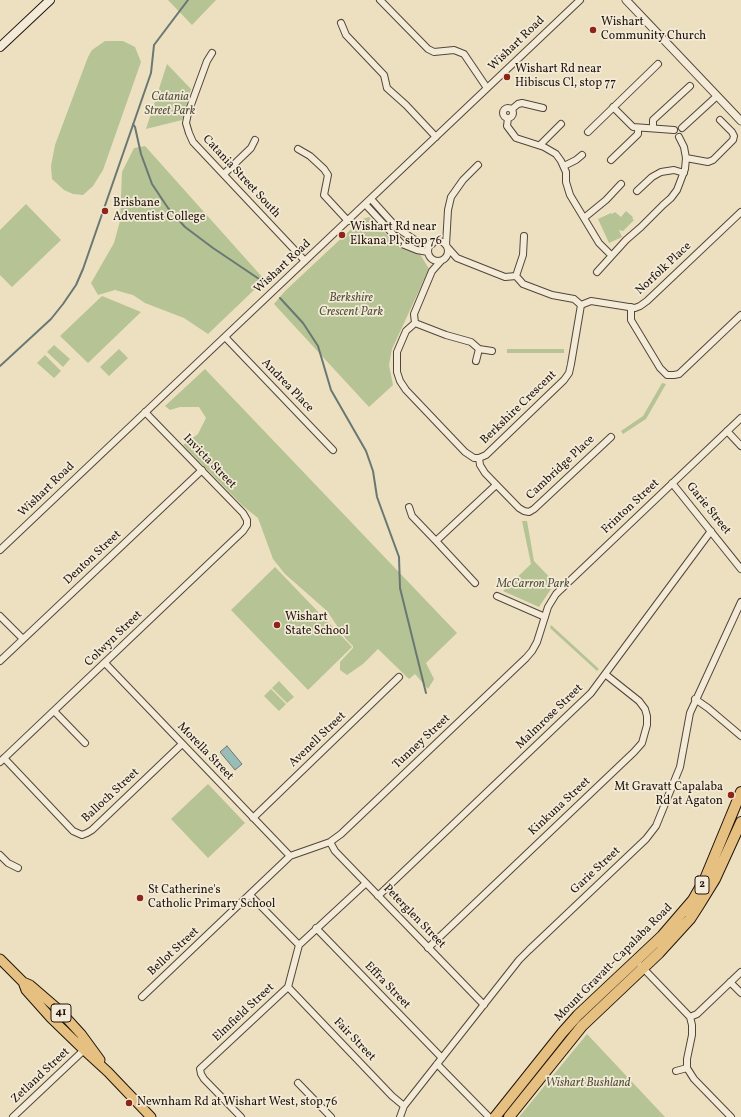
<!DOCTYPE html>
<style>
body{margin:0}
canvas{display:block;background:#ece0c1}
</style>
<canvas width="741" height="1117"></canvas>
<script>
const ctx = document.querySelector('canvas').getContext('2d');
ctx.lineJoin = 'round';
function paint(path, color) {
  ctx.fillStyle = color;
  ctx.fill(path, 'evenodd');
}
function toPath(rows) {
  const path = new Path2D();
  for (const r of rows) {
    if (r.length === 3) {
      path.moveTo(r[0] + r[2], r[1]);
      path.arc(r[0], r[1], r[2], 0, 2 * Math.PI);
      continue;
    }
    path.moveTo(r[0], r[1]);
    for (let i = 2; i < r.length; i += 2) path.lineTo(r[i], r[i + 1]);
  }
  return path;
}
function trace(path, color, width, dash) {
  ctx.strokeStyle = color;
  ctx.lineWidth = width;
  ctx.lineCap = dash ? 'butt' : 'round';
  ctx.setLineDash(dash || []);
  ctx.stroke(path);
}
function drawText(font, color, halo, rows, align = 'center') {
  ctx.font = font + ' Vollkorn,serif';
  ctx.lineWidth = 3.5;
  ctx.setLineDash([]);
  ctx.textBaseline = 'middle';
  ctx.strokeStyle = halo;
  ctx.fillStyle = color;
  for (const [text, x, y, turn = 0] of rows) {
    ctx.save();
    ctx.translate(x, y);
    ctx.rotate((+turn || 0) * Math.PI / 180);
    ctx.textAlign = isNaN(turn) ? turn : align;
    if (halo) ctx.strokeText(text, 0, 0);
    ctx.fillText(text, 0, 0);
    ctx.restore();
  }
}
paint(toPath([
 [168,0,216,0,192,25],
 [105,41,123,41,135,47,141,62,103,170,93,186,83,195,73,194,64,190,52,179,51,166,55,145,88,57,92,50],
 [167,64,191,89,182,120,146,129],
 [145,146,263,278,254,290,208,334,184,318,145,303,133,295,115,290,98,295,91,283,114,243,120,221,122,172,134,148],
 [26,204,61,240,12,287,0,275,0,230],
 [626,211,633,217,632,218,634,220,623,231,619,230,622,237,609,243,598,219,611,213,612,214,615,212,621,217],
 [369,217,391,239,402,248,420,254,429,269,392,349,389,365,393,385,369,407,274,304,285,291,362,219],
 [102,296,141,312,88,363,60,336],
 [54,345,70,359,63,367,47,352],
 [119,349,128,358,109,376,100,367],
 [507,349,564,349,564,353,507,353],
 [45,355,61,371,54,378,37,363],
 [205,369,457,633,426,663,434,679,428,689,415,674,409,679,378,649,363,664,347,675,340,670,340,662,353,648,353,646,346,639,327,611,285,574,273,559,258,518,243,506,183,445,198,434,206,418,199,407,180,407,170,410,165,406],
 [662,383,666,384,646,419,623,434,621,431,643,416],
 [522,521,527,521,534,561,555,583,539,607,503,591,531,564],
 [275,567,352,647,308,690,231,610],
 [551,625,599,669,597,671,550,628],
 [279,681,294,697,287,703,272,688],
 [271,689,286,704,279,711,264,696],
 [208,784,245,823,208,858,171,819],
 [587,1034,665,1117,519,1117]
]), '#b6c394');
const water = toPath([
 [227,746,242,764,235,770,220,752,227,746]
]);
paint(water, '#99bcb7');
trace(water, '#697873', 1);
trace(toPath([
 [133,124,135,127,141,154,152,184,168,208,185,227,213,248,265,283],
 [280,298,303,323,318,346,331,390,366,451,373,471,377,497,399,557,400,588,426,693],
 [0,366,51,319,63,304,76,285,83,269,151,73,154,45,188,0]
]), '#697873', 2);
const minor = toPath([
 [380,0,428,49,434,52,454,50,464,54,487,88],
 [341,23,346,35,384,75,387,88,406,105,436,137],
 [212,53,207,61,188,113,186,123,189,133,193,142,305,261],
 [613,107,633,127,674,130],
 [508,113,5],
 [512,109,518,104,522,103,543,108],
 [508,118,507,126,516,138,544,147,556,154,561,161,566,172,566,182,570,195,599,243,611,255],
 [653,128,653,120,690,86],
 [682,128,717,96],
 [588,132,658,64],
 [540,145,561,124],
 [298,149,310,156,324,169,328,175,324,195,348,221],
 [686,158,708,162,713,160,733,140,734,136,732,132,720,120],
 [611,160,638,134,638,128],
 [564,166,576,160,582,155],
 [224,174,251,148,255,140],
 [637,191,652,177,661,172,674,170,684,173],
 [371,199,397,228,418,242,427,244,432,244],
 [365,204,402,244,417,250,428,252],
 [584,218,606,200,621,184],
 [438,251,10],
 [446,245,448,210,451,197,463,180,478,165],
 [448,248,457,258,505,277,516,276,523,284,552,295,574,299,581,305,591,301,635,308,640,306,647,301,741,212],
 [441,261,432,271,414,314,415,323,406,331,397,352,397,372,400,381,406,390,465,452,474,458,479,458,486,455,564,380,569,373,571,364,581,305],
 [597,272,626,240,641,227,663,205,671,198,677,190,685,169,686,158,684,147,679,137],
 [516,276,523,255,524,236],
 [631,307,631,320,660,368,667,375,674,375,679,374,741,315],
 [415,323,446,335,471,342,479,349],
 [225,337,333,450],
 [476,361,479,349,492,351],
 [727,431,741,446],
 [479,458,480,465,485,473,519,508,524,511,529,512,534,509,611,437],
 [672,483,741,569],
 [409,507,412,516,436,541],
 [0,550,580,0],
 [475,583,436,541,496,485],
 [497,596,545,617],
 [0,616,23,639],
 [0,661,202,470],
 [105,663,290,856],
 [695,699,708,708,741,736],
 [54,711,85,743],
 [4,758,73,831,82,835,87,833,92,830,182,744],
 [0,762,243,531,247,525,247,520,243,513,145,412],
 [253,818,399,677],
 [330,842,335,851,484,1005],
 [0,855,8,863,18,868],
 [250,895,299,945],
 [378,896,591,693,711,531],
 [316,928,442,1058],
 [428,948,634,752,642,743,647,725,647,716,645,709,639,701,605,674],
 [641,966,690,1017,692,1025,692,1035,687,1059,687,1068,694,1079,731,1117],
 [730,982,741,993],
 [288,987,392,1096,404,1106],
 [142,997,290,856,330,842,341,834,526,658,532,651,537,642,548,607,556,594,741,418],
 [690,1017,697,1014,741,972],
 [437,1064,489,1117],
 [676,1071,687,1068],
 [298,1083,331,1117],
 [13,1117,84,1050],
 [241,1117,204,1079,201,1074,200,1069,288,987,299,945,366,883],
 [400,1117,404,1106,519,960,529,950,646,839,656,826,680,767,690,713,741,602]
]);
const tertiary = toPath([
 [626,0,741,121]
]);
const secondary = toPath([
 [0,47,50,0]
]);
const primary = toPath([
 [0,959,23,982,26,990,51,1018,84,1050,108,1072,151,1117],
 [23,982,30,985,59,1010,81,1034,100,1060]
]);
const trunk = toPath([
 [495,1117,562,1033,578,1015,662,936,693,900,705,879,741,792],
 [509,1117,582,1026,659,953,690,919,699,905,715,879,741,822]
]);
trace(minor, '#534639', 8);
trace(tertiary, '#534639', 9);
trace(secondary, '#20130c', 10);
trace(primary, '#20130c', 11);
trace(trunk, '#20130c', 12);
trace(minor, '#f3ebd7', 6);
trace(tertiary, '#f3ebd7', 7);
trace(secondary, '#f3ebd7', 8);
trace(primary, '#e6c080', 9);
trace(trunk, '#e6c080', 10);
for (const [x, y, r, color] of [
 [593,30,4,"#8f2418"],
 [507,77,4,"#8f2418"],
 [105,211,4,"#8f2418"],
 [342,235,4,"#8f2418"],
 [277,625,4,"#8f2418"],
 [731,795,4,"#8f2418"],
 [140,898,4,"#8f2418"],
 [129,1103,4,"#8f2418"]
]) {
  const dot = new Path2D();
  dot.arc(x, y, r, 0, 2 * Math.PI);
  ctx.fillStyle = color;
  ctx.fill(dot);
  trace(dot, '#f3ebd7', 1.5);
}
for (const [x, y, w] of [
 [702,885,14],
 [61,1013,20]
]) {
  const box = new Path2D();
  box.roundRect(x - w / 2, y - 9, w, 18, 3);
  ctx.fillStyle = '#f3ebd7';
  ctx.fill(box);
  trace(box, '#20130c', 1);
}
drawText('bold 11px', '#20130c', null, [
 ["2",702,885],
 ["41",61,1013]
]);
drawText('12px', '#20130c', '#f3ebd7', [
 ["Wishart",601,23],
 ["Community Church",601,37],
 ["Wishart Rd near",515,70],
 ["Hibiscus Cl, stop 77",515,84],
 ["Brisbane",113,204],
 ["Adventist College",113,218],
 ["Wishart Rd near",350,228],
 ["Elkana Pl, stop 76",350,242],
 ["Wishart",285,618],
 ["State School",285,632],
 ["Mt Gravatt Capalaba",723,788,"right"],
 ["Rd at Agaton",723,802,"right"],
 ["St Catherine's",148,891],
 ["Catholic Primary School",148,905],
 ["Newnham Rd at Wishart West, stop 76",137,1103]
], 'left');
drawText('12px', '#20130c', '#f3ebd7', [
 ["Wishart Road",517,44,-44],
 ["Catania Street South",241,177,47],
 ["Wishart Road",283,267,-43],
 ["Norfolk Place",664,269,-43],
 ["Andrea Place",287,386,46],
 ["Berkshire Crescent",519,408,-44],
 ["Invicta Street",209,462,46],
 ["Cambridge Place",561,468,-43],
 ["Wishart Road",47,490,-44],
 ["Frinton Street",631,507,-43],
 ["Garie Street",708,509,51],
 ["Denton Street",93,558,-43],
 ["Colwyn Street",114,639,-44],
 ["Malmrose Street",550,717,-44],
 ["Avenell Street",318,740,-44],
 ["Tunney Street",422,742,-43],
 ["Morella Street",205,752,46],
 ["Balloch Street",111,796,-43],
 ["Kinkuna Street",560,807,-43],
 ["Garie Street",596,871,-43],
 ["Peterglen Street",414,917,46],
 ["Bellot Street",174,952,-43],
 ["Mount Gravatt-Capalaba Road",614,963,-45],
 ["Effra Street",387,986,46],
 ["Elmfield Street",244,1013,-43],
 ["Fair Street",354,1040,46],
 ["Zetland Street",41,1076,-43]
]);
drawText('italic 12px', '#54513c', '#f3ebd7', [
 ["Catania",170,98],
 ["Street Park",170,112],
 ["Berkshire",351,299],
 ["Crescent Park",351,313],
 ["McCarron Park",533,585],
 ["Wishart Bushland",588,1084]
]);
</script>
